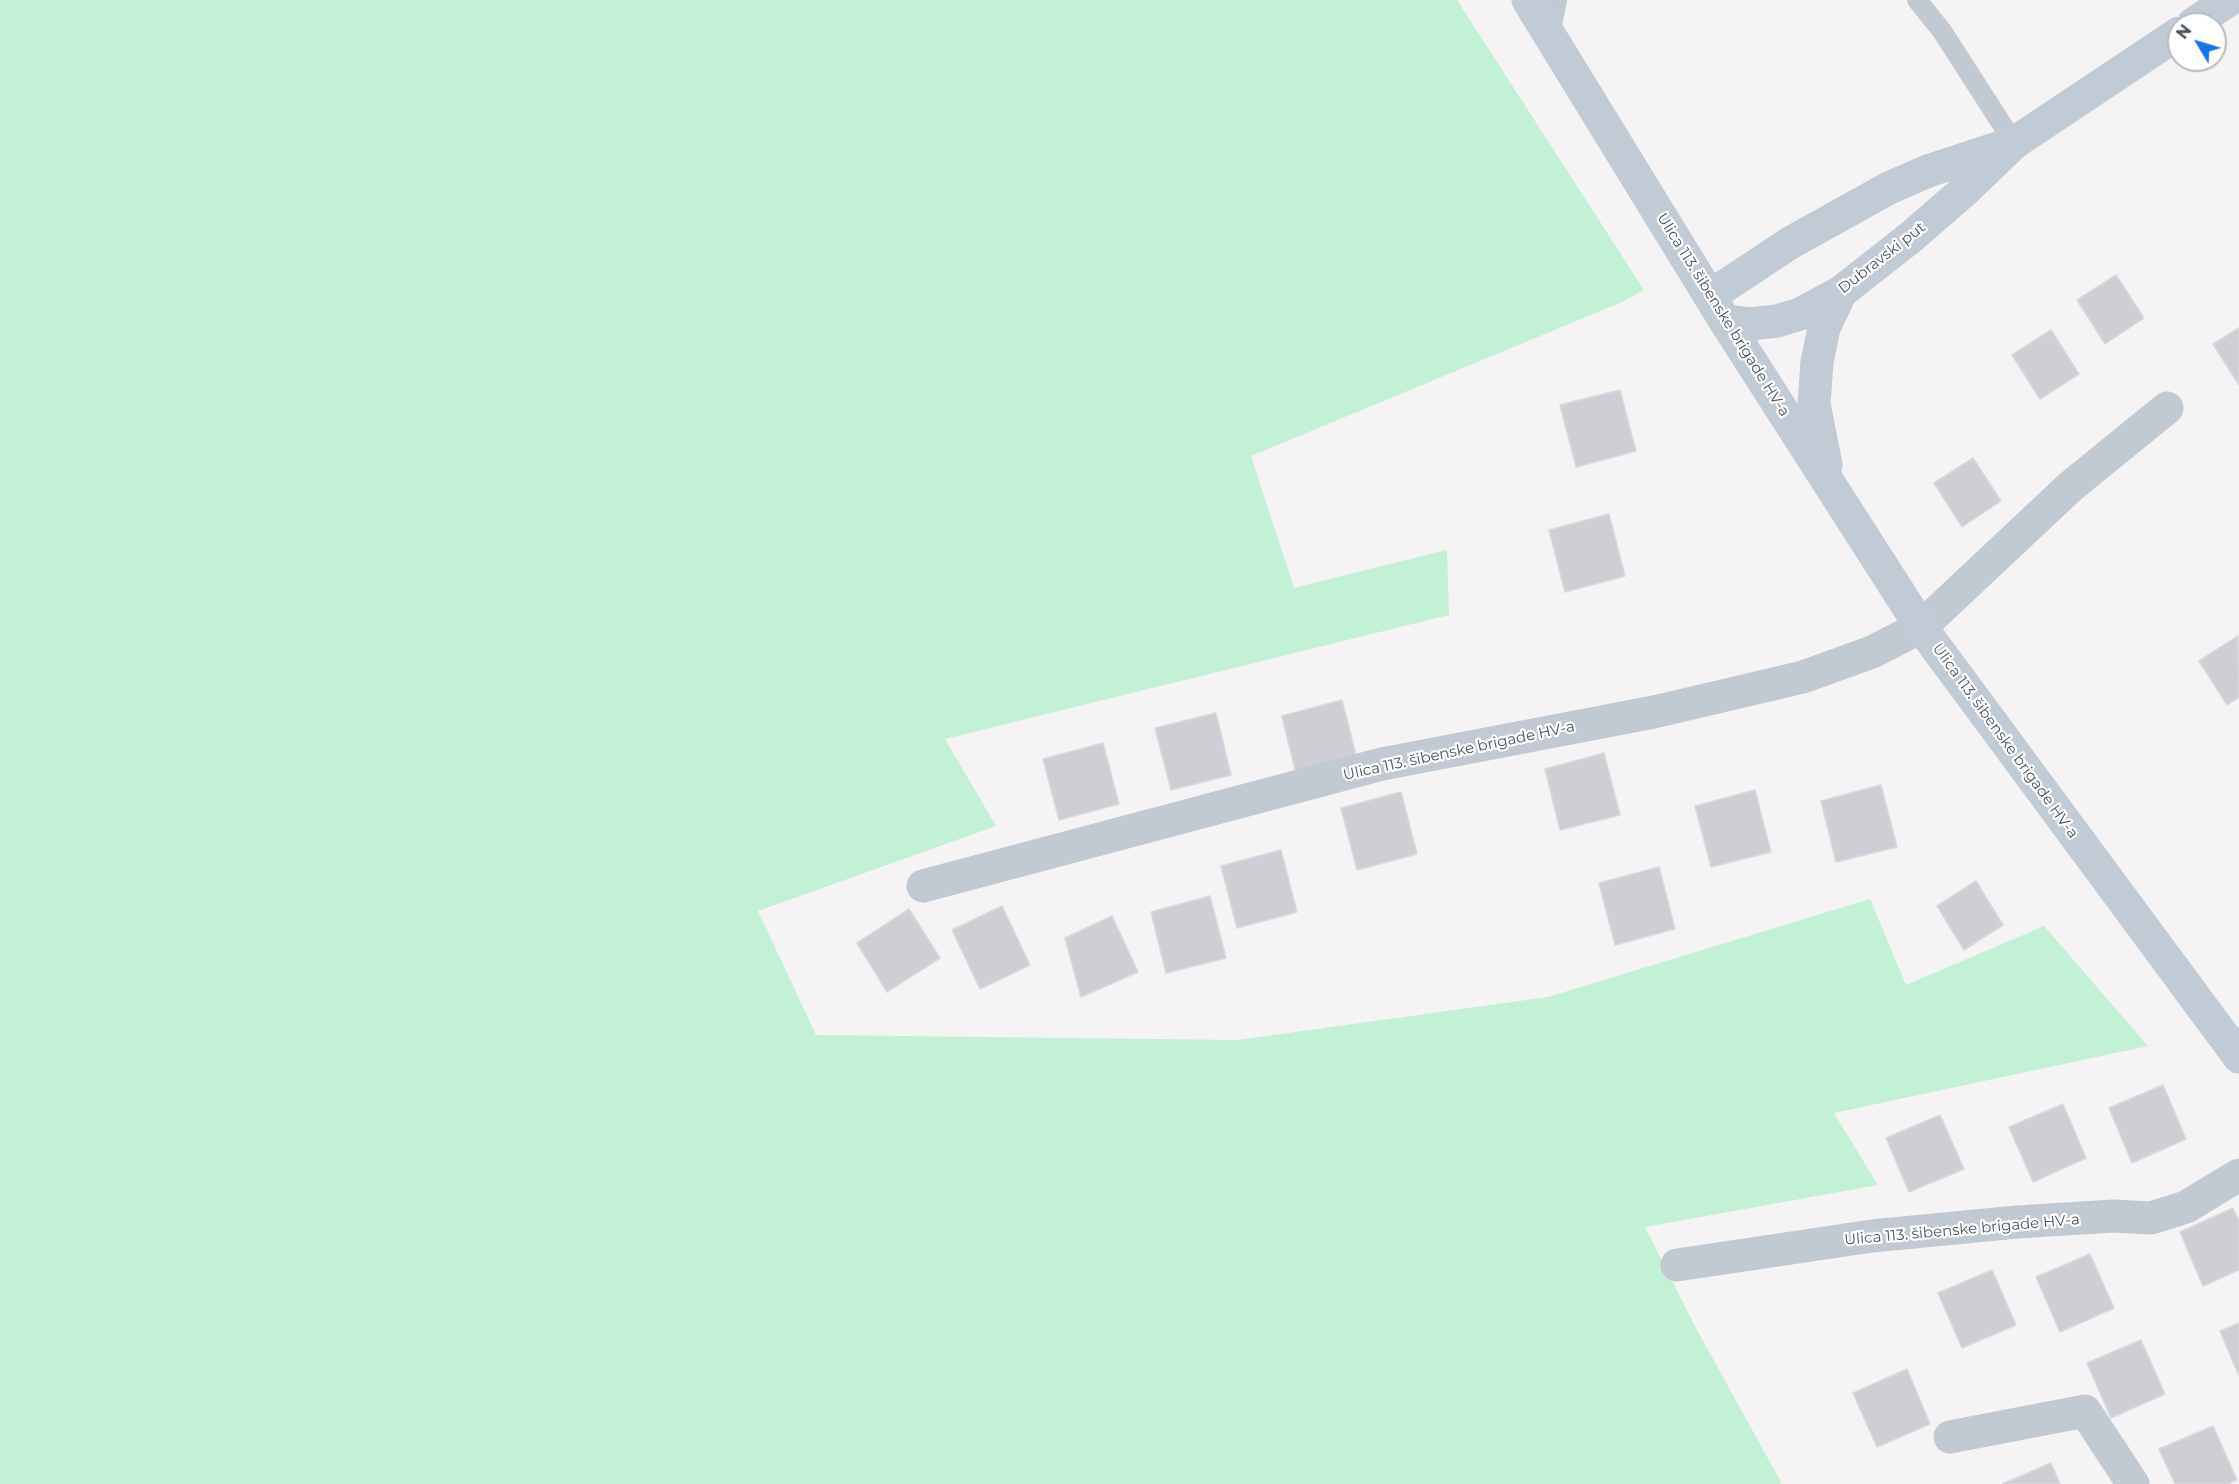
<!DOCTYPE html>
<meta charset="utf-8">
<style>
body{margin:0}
#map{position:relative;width:2239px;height:1484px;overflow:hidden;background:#f5f3f3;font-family:Montserrat,sans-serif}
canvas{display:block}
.north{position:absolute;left:2167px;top:12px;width:60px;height:60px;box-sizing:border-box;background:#fff;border:2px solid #b7bbc0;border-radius:50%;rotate:308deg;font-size:16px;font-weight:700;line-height:24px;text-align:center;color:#4a5661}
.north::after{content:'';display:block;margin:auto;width:21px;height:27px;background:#1a73e8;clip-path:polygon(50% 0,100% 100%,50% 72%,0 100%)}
</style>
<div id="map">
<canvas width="2239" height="1484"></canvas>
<div class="north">N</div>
</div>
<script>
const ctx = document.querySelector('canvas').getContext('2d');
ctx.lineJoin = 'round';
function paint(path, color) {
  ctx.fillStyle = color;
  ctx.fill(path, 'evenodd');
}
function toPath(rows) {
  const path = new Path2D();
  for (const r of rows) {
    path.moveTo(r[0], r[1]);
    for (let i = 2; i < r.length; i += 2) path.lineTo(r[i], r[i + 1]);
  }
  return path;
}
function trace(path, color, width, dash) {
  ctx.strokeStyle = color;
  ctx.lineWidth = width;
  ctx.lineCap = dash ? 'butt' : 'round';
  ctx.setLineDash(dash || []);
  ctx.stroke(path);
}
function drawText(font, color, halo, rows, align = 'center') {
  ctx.font = font + ' Montserrat,sans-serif';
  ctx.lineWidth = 4.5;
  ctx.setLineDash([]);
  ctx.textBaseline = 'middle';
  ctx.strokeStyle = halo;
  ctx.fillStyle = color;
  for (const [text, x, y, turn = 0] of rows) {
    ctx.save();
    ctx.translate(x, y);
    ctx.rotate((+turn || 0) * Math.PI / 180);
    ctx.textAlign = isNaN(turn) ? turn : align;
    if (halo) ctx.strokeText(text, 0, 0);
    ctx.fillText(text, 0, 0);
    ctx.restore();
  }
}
paint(toPath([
 [0,0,1457,0,1644,290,1622,302,1251,456,1294,588,1447,550,1449,615,945,739,996,826,758,911,816,1035,1238,1040,1548,997,1870,899,1906,985,2044,926,2148,1046,1834,1113,1878,1185,1645,1227,1697,1330,1782,1484,0,1484]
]), '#c3f1d5');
const building = toPath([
 [2116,275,2144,318,2105,344,2077,300,2116,275],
 [2239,328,2239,385,2213,344,2239,328],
 [2051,330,2079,374,2040,399,2012,355,2051,330],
 [1620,390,1636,451,1576,467,1560,405,1620,390],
 [1973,458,2001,501,1962,527,1934,483,1973,458],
 [1609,514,1625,576,1565,592,1549,530,1609,514],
 [2238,636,2239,697,2227,705,2199,661,2238,636],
 [1342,700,1358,763,1297,778,1282,716,1342,700],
 [1216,713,1231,775,1171,790,1155,728,1216,713],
 [1103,743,1119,804,1059,820,1043,759,1103,743],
 [1604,753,1620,815,1560,830,1545,769,1604,753],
 [1881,785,1897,847,1836,862,1821,801,1881,785],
 [1755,790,1771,852,1711,867,1695,806,1755,790],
 [1401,792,1417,854,1357,870,1341,808,1401,792],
 [1281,850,1297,912,1237,928,1221,866,1281,850],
 [1659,867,1675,929,1615,945,1599,883,1659,867],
 [1976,881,2003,925,1964,950,1937,906,1976,881],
 [1210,896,1226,958,1166,973,1151,912,1210,896],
 [1002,906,1030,965,980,989,952,930,1002,906],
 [909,909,940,958,887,992,857,943,909,909],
 [1112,916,1138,972,1081,997,1065,938,1112,916],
 [2163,1085,2186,1139,2132,1163,2109,1108,2163,1085],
 [2063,1104,2086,1158,2033,1182,2009,1127,2063,1104],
 [1940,1115,1964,1169,1909,1192,1886,1138,1940,1115],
 [2233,1208,2239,1221,2239,1270,2203,1286,2180,1232,2233,1208],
 [2090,1254,2114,1308,2060,1332,2036,1277,2090,1254],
 [1992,1270,2016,1325,1962,1348,1938,1293,1992,1270],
 [2239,1323,2239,1376,2220,1331,2239,1323],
 [2141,1340,2165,1394,2111,1418,2087,1363,2141,1340],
 [1907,1369,1930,1424,1877,1447,1853,1393,1907,1369],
 [2213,1426,2237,1480,2227,1484,2175,1484,2159,1449,2213,1426],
 [2051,1463,2060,1484,2002,1484,2051,1463]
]);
paint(building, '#cdcfd5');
trace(building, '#d7d9de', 1.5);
trace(toPath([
 [1917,0,1942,31,2014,143],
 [1550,35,1557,0]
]), '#c1cad2', 20);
trace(toPath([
 [923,886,1382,764,1654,712,1803,677,1872,652,1921,627,2070,487,2167,408],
 [1677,1265,1872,1236,2017,1222,2114,1216,2151,1218,2186,1207,2239,1175],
 [1950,1437,2085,1411,2133,1484]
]), '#c1cad2', 33);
trace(toPath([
 [1528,0,1725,321,1921,627,2239,1057],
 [2193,24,2229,0],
 [1710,296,1790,243,1889,188,1928,171,2007,145],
 [1725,321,1750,324,1777,321,1800,314,1841,292,1911,237,1964,191,2014,143,2179,33],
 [1826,465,1814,404,1817,362,1824,328,1841,292]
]), '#c1cbd6', 33);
drawText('15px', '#4a5661', '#fff', [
 ["Dubravski put",1882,258,-38],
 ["Ulica 113. šibenske brigade HV-a",1723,315,58],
 ["Ulica 113. šibenske brigade HV-a",2005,741,54],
 ["Ulica 113. šibenske brigade HV-a",1459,751,-12],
 ["Ulica 113. šibenske brigade HV-a",1962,1230,-5]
]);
</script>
